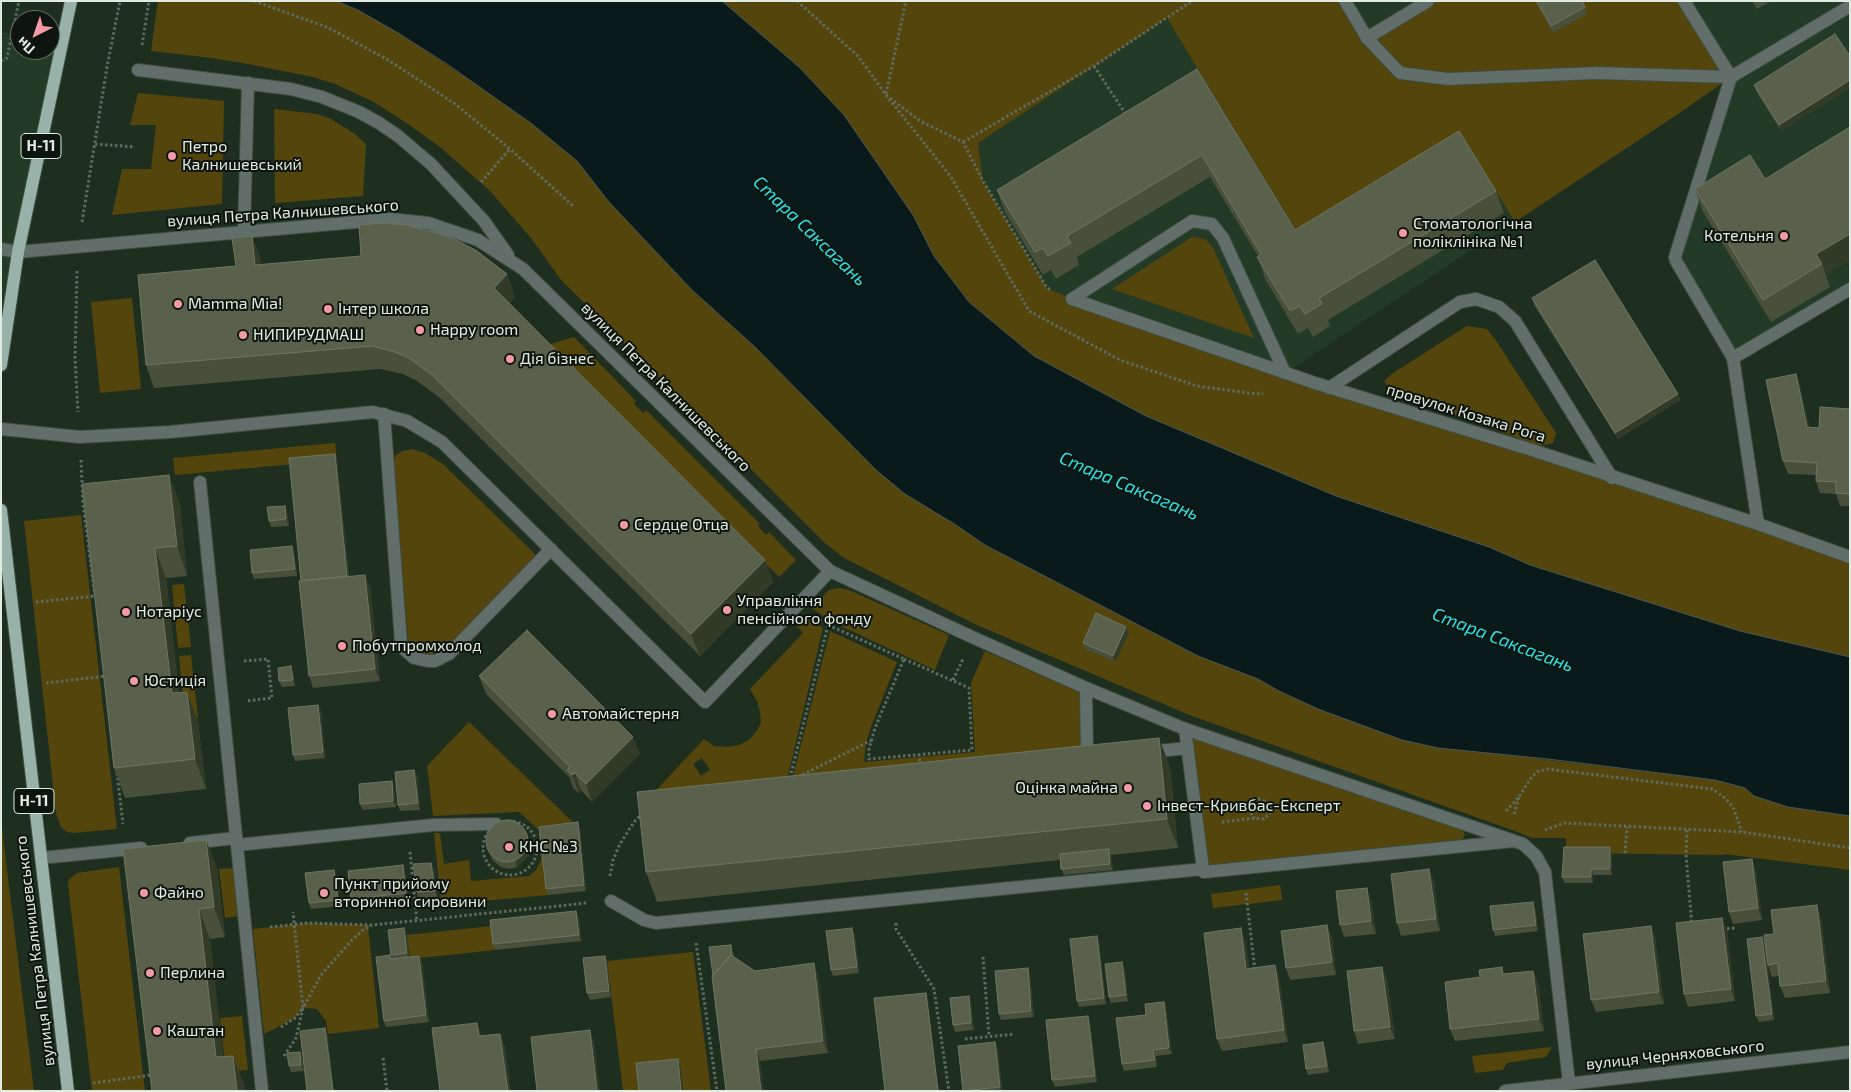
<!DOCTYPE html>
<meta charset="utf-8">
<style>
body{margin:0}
#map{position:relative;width:1851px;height:1092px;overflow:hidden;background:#1e2f20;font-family:"Exo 2",sans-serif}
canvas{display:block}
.frame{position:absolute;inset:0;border:2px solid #e1ece1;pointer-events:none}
.north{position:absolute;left:10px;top:10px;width:50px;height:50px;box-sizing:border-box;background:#0e150e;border:1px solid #626b62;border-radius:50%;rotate:221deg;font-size:14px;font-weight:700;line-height:20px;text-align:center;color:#e1ece1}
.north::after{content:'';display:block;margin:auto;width:18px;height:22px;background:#f49aa6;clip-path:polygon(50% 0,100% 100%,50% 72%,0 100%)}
</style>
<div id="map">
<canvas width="1851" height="1092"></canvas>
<div class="frame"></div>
<div class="north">Пн</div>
</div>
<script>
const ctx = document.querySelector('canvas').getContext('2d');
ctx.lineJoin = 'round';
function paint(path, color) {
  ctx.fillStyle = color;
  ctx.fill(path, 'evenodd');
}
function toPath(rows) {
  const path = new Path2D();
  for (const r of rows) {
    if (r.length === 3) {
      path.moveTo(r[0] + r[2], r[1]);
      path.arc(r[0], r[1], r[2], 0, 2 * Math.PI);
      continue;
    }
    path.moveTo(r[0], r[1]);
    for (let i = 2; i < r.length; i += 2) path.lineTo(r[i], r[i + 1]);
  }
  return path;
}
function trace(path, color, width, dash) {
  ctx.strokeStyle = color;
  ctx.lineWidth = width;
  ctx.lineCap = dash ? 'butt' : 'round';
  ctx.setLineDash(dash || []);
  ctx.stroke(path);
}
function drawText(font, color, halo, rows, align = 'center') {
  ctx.font = font + ' "Exo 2",sans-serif';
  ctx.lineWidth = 4;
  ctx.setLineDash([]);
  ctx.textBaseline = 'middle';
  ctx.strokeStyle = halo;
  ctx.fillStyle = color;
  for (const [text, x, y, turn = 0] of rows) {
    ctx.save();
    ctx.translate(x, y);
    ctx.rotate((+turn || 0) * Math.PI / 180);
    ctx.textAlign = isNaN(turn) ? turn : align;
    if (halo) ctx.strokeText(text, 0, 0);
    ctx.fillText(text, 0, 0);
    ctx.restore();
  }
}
paint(toPath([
 [1192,1,1850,1,1850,289,1733,358,1676,261,1730,77,1678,114,1285,373,1072,299,1047,288,983,181,978,143],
 [1,32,20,35,20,50,50,50,50,38,64,40,1,365]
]), '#233a26');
paint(toPath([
 [158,1,336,1,358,10,398,33,491,94,532,124,577,161,609,202,692,290,755,347,876,470,905,494,956,525,985,545,1198,656,1258,679,1279,691,1318,709,1334,709,1473,751,1715,780,1745,788,1754,796,1788,807,1850,816,1850,870,1724,854,1724,855,1566,853,1566,838,1532,838,1512,830,1192,716,977,625,844,558,826,544,561,280,531,238,490,191,440,147,408,124,374,102,335,84,313,77,248,64,212,58,151,51],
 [722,1,1345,1,1367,38,1428,1,1684,1,1731,77,1678,114,1515,222,1469,147,1305,245,1167,18,978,143,983,181,1047,288,1072,299,1850,557,1850,657,1793,644,1777,661,1740,631,1530,565,1489,547,1336,496,1146,416,1131,425,1065,372,1034,356,969,302,934,256,913,215,844,115,799,67],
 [138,93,224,101,222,204,112,215,122,169,151,169,156,125,130,125],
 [274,109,317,114,331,119,355,134,366,144,363,196,275,203],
 [1192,237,1206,239,1213,248,1254,338,1112,289],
 [132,298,141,389,100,393,91,302],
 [1467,326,1487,329,1497,342,1556,433,1553,443,1539,446,1391,391,1384,381,1393,373],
 [574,337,636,401,634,404,643,413,646,410,760,524,758,526,766,535,769,532,796,560,779,577,547,345],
 [335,443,337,460,175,475,173,458],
 [412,449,425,453,443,464,536,555,445,650,432,654,426,654,418,652,411,646,408,640,393,460,396,455,403,451],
 [81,515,117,829,74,833,67,832,61,827,56,813,24,521],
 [184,584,191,647,178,648,172,585],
 [839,588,849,590,949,635,935,670,830,621,812,608,829,590],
 [804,616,823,628,787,780,648,799,704,739,714,746,726,747,739,745,749,740,756,732,761,723,760,711,757,701,750,689,803,633,796,625],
 [702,758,710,770,701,776,693,764],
 [830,631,897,662,871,727,866,743,864,762,975,752,971,683,985,651,1081,693,1083,756,795,778,793,776],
 [191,655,198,718,185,719,179,656],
 [469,722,580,829,541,833,548,895,441,905,434,833,440,833,444,864,469,860,471,881,529,876,536,870,541,860,539,833,541,832,519,812,433,816,427,766],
 [1190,736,1463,830,1465,835,1461,841,1208,867],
 [1,820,34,1091,1,1091],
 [119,867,145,1091,92,1091,68,884,69,879,77,873],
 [234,868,239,916,225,918,219,869],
 [1280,885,1282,900,1213,908,1211,894],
 [307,923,373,925,368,927,379,1028,328,1034,326,1021,317,1009,303,1008,295,1018,264,1034,253,929],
 [492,926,495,950,410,959,407,935],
 [693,952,711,1091,683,1091,680,1066,639,1070,641,1091,623,1091,607,961],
 [242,1016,248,1070,226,1072,220,1018],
 [1552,1047,1546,1057,1507,1063,1503,1070,1475,1073,1472,1056]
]), '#54450c');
const water = toPath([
 [336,1,722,1,799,67,844,115,913,215,934,256,969,302,1034,356,1146,416,1336,496,1489,547,1530,565,1740,631,1850,657,1850,816,1788,807,1754,796,1745,788,1715,780,1548,759,1438,748,1402,740,1318,709,1279,691,1258,679,1198,656,985,545,956,525,905,494,876,470,755,347,692,290,609,202,577,161,532,124,447,64,398,33,358,10,336,1]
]);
paint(water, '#0a191a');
trace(water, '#4a5856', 1);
const lane = toPath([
 [1367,38,1400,73,1448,79,1596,73,1731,77,1850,6],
 [1,249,18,252],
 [1072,299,1192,221,1212,224,1223,238,1285,373],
 [1329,388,1460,302,1476,299,1499,307,1515,321,1612,478],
 [384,414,401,642,405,650,414,658,428,661,435,661,449,654,551,549],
 [1,429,80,437,170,432,373,412,407,421,442,442,705,702,830,571],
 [200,482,262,1091],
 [1086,688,1087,757,1091,757],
 [1185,729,1203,869],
 [1148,752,1188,748],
 [190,843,236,838],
 [237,845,433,825,496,824],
 [41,858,141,848],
 [611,901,644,920,656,923,1203,869,1204,872,1514,841]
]);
const street = toPath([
 [1345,1,1367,38,1428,1],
 [1684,1,1731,77,1675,257,1676,261,1733,358],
 [138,70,291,89,322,97,359,112,379,123,398,136,431,164,484,221,508,255],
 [244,231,248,83],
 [18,252,390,219,428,223,478,240,523,269,830,571,972,637,1086,688,1185,729,1523,844,1536,856,1545,872,1569,1083],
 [1072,299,1315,383,1532,450,1758,524,1850,557],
 [1758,524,1733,358,1850,289],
 [1505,1091,1850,1052]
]);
const primary = toPath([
 [1,365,18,252,71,1],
 [1,510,68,1091]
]);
trace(lane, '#3d4d3f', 14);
trace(street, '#3d4d3f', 14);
trace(primary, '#3d4d3f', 14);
trace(toPath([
 [254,1,329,28,390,61,455,104,510,149,573,206],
 [797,1,858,56,886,95,951,177,1029,311,1120,360,1197,386,1257,394,1263,393],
 [142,45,149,1],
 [1,61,7,58,19,1],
 [1094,66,1127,116],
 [886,94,906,1],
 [890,98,920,121,963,142,983,181,1047,288,1051,290],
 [963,142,1094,66,1192,1],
 [95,144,135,147],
 [481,182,510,149],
 [82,222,107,67,120,1],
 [77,271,75,359,78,412],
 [81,460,83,504,95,596],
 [36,602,95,596],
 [738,618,744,623],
 [828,625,904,659],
 [904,659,969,688,972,750,869,759,869,749,875,728,904,659],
 [244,661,268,659,272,698,246,701],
 [953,680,963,659],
 [46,683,105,676],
 [919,754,920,766],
 [117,773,123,824],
 [798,777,872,740],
 [790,778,828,625,819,619],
 [1506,811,1519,797,1531,778,1537,772,1547,769,1712,789,1725,798,1733,807,1742,832],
 [1514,814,1519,797],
 [510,848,27],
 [1222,822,1255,818,1264,819,1270,813,1271,809,1267,802,1259,799,1252,803,1250,812,1255,818],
 [1545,830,1564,823,1742,832,1850,848],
 [1687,830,1686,855,1692,926],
 [410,852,417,921],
 [1625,853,1627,827],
 [610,876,613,860,620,844,634,822,642,814],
 [1246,893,1255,971],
 [896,923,896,929,934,989,949,1091],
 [270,927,307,923,373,925,587,903],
 [1722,929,1736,928],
 [696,943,717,1091],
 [983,957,989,1036],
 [281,1027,295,1018,303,1008,293,912],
 [965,1039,1014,1034],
 [284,1056,296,1038,303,1008,321,975,352,940,363,930,371,926],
 [383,1058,387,1091],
 [93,1083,152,1075]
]), '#5d6c5f', 3, [2.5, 2.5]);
trace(lane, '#626e6a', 12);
trace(street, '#626e6a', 12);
trace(primary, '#98b2a9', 12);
paint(toPath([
 [1536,1,1582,1,1587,14,1553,33],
 [1752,1,1771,1,1757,9],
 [1850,56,1850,88,1781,131,1756,91,1754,85],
 [1197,69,1295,230,1496,191,1504,213,1328,320,1330,326,1313,337,1308,328,1298,334,1265,279,1258,256,1210,177,1077,257,1079,265,1056,279,1051,270,1043,275,1005,212,997,190],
 [1850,127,1826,276,1830,287,1771,322,1703,212,1695,189,1765,179],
 [252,236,260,258,261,265,507,274,515,297,509,303,765,560,773,582,700,656,440,398,417,381,403,374,380,369,154,388,146,365,236,266],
 [1532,298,1678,394,1680,400,1618,439,1534,305],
 [1796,374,1800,386,1809,427,1819,428,1850,409,1850,506,1840,506,1836,494,1820,493,1816,481,1816,475,1788,474,1783,461],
 [337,460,349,576,370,587,380,681,313,688,309,676,301,581],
 [82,484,180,504,187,576,166,578,179,693,198,722,206,789,125,798,114,768],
 [285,506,287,512,289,526,271,527,269,521],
 [294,552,297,576,254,579,252,573],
 [1129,633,1115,662,1085,649,1083,643],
 [291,666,293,673,295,686,282,687,279,681],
 [479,676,640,754,592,802,581,790,579,793,573,788,570,778,486,694],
 [318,705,321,711,325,758,295,761,293,755],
 [1159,738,1170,767,1178,848,1111,855,1113,870,1064,875,1061,869,1060,860,657,902,646,872],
 [414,770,417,776,420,810,400,811,398,805],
 [392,781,394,788,396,807,363,810,360,804],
 [580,829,586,891,548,895,546,889],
 [206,840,217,869,225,937,210,939,223,1057,233,1056,244,1085,152,1091],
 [529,840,530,850,528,857,517,867,510,869,501,867,493,861,487,848],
 [1612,853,1612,875,1593,875,1593,883,1565,883,1562,877],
 [1752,859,1756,871,1762,920,1733,924,1729,912],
 [434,869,437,897,419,899,417,892],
 [1429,869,1434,882,1440,931,1401,936,1397,923],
 [405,871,408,899,353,905,351,899],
 [337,876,340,906,311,909,309,903],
 [1371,900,1376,934,1344,937,1340,925],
 [1535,908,1538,931,1495,936,1493,930],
 [1821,917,1830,993,1785,998,1780,986,1779,976,1772,977,1768,965,1774,934],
 [579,918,581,941,495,950,493,944],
 [1327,925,1332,937,1336,975,1290,980,1286,968],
 [1651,926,1655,938,1664,1004,1596,1012,1591,1000],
 [404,928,407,935,409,957,419,956,422,962,429,1022,386,1027,384,1021,390,955,392,959,393,959,391,955],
 [852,928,855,935,859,973,833,976,831,970],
 [1241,928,1245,940,1249,968,1275,965,1279,977,1288,1042,1222,1051,1217,1039],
 [1727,930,1735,1001,1688,1007,1684,994],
 [1097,936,1099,942,1106,1004,1079,1007,1077,1001],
 [1762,937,1765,943,1774,1020,1759,1022,1756,1016],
 [733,951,734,957,755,971,814,963,818,976,828,1053,760,1061,713,975],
 [605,956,607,962,611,997,590,1000,587,993],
 [1382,967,1387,979,1395,1039,1358,1044,1354,1031],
 [1028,968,1030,974,1034,1017,1001,1020,999,1014],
 [1125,968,1128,1001,1111,1003,1109,997],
 [1533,971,1538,983,1544,1031,1455,1041,1450,1029,1504,974],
 [969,996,971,1002,974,1030,955,1032,953,1025],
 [1164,1002,1166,1008,1172,1054,1156,1056,1157,1067,1124,1071,1122,1064,1146,1015],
 [1090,1022,1097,1082,1055,1087,1052,1080],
 [1323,1042,1325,1049,1329,1072,1308,1075,1306,1069],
 [998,1048,1002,1091,963,1091],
 [300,1052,302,1058,304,1071,291,1072,289,1066]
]), '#484f3a');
paint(toPath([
 [1850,80,1850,88,1781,131,1779,125],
 [1850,234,1850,261,1826,276,1822,264,1816,254],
 [252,236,260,258,263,287,255,265],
 [507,274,515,297,502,310,494,288],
 [1796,374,1800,386,1812,439,1807,427],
 [1678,394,1680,400,1618,439,1615,433],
 [335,454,337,460,350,589,348,583],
 [169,475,180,504,187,576,177,546],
 [285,506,287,512,289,526,286,519],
 [292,546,294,552,297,576,295,569],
 [155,548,166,578,182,723,172,693],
 [765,560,773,582,700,656,691,634],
 [365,575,370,587,380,681,375,669],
 [1126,627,1129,633,1115,662,1113,656],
 [291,666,293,673,295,686,293,680],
 [187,692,198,722,206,789,195,759],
 [318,705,321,711,325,758,323,752],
 [633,737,640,754,592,802,586,784],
 [1159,738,1170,767,1178,848,1167,819],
 [414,770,417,776,420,810,418,803],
 [575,773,581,790,579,793,572,775],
 [392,781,394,788,396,807,393,801],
 [578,822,580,829,586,891,584,885],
 [527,834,529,840,530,850,528,857,517,867,515,861],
 [206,840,217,869,225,937,214,907],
 [1610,847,1612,853,1612,875,1610,869],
 [1109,849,1111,855,1113,870,1110,864],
 [1752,859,1756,871,1762,920,1758,908],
 [431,863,434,869,437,897,435,891],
 [403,865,405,871,408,899,406,893],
 [1429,869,1434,882,1440,931,1436,919],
 [1591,869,1593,875,1593,883,1591,877],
 [334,870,337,876,340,906,338,900],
 [1367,888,1371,900,1376,934,1371,921],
 [1533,902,1535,908,1538,931,1536,925],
 [1817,905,1821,917,1830,993,1826,981],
 [199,909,210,939,227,1087,216,1057],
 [576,911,579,918,581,941,579,935],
 [1722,918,1727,930,1735,1001,1731,989],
 [1327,925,1332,937,1336,975,1332,962],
 [1651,926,1655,938,1664,1004,1659,992],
 [404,928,407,935,409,959,407,953],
 [852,928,855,935,859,973,857,967],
 [1241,928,1245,940,1251,981,1246,969],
 [1097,936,1099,942,1106,1004,1104,998],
 [1762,937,1765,943,1774,1020,1772,1014],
 [731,945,733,951,735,967,716,988],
 [419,956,422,962,429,1022,426,1015],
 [605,956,607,962,611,997,609,991],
 [1122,962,1125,968,1128,1001,1126,995],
 [814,963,818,976,828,1053,823,1041],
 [1275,965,1279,977,1288,1042,1284,1030],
 [1382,967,1387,979,1395,1039,1390,1027],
 [1028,968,1030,974,1034,1017,1031,1011],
 [1533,971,1538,983,1544,1031,1539,1019],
 [926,993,928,999,939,1091,938,1091],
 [969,996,971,1002,974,1030,971,1023],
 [1164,1002,1166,1008,1172,1054,1169,1048],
 [1088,1016,1090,1022,1097,1082,1095,1076],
 [477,1023,481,1035,483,1049,479,1036],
 [325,1028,328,1034,334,1091,333,1091],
 [590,1030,594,1042,600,1091,597,1091],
 [500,1034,505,1046,511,1091,508,1091],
 [995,1042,998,1048,1002,1091,1001,1091,1000,1087],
 [1323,1042,1325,1049,1329,1072,1327,1066],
 [756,1049,760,1061,764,1091,761,1091],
 [1153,1050,1156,1056,1157,1067,1155,1060],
 [300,1052,302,1058,304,1071,301,1065],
 [233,1056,244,1085,245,1091,237,1091],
 [678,1059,680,1065,683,1091,681,1091]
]), '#313b28');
const building = toPath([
 [1536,1,1582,1,1585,7,1551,26,1536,1],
 [1835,34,1850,56,1850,80,1779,125,1754,85,1835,34],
 [1197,69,1295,230,1459,131,1496,191,1319,298,1322,304,1305,314,1300,306,1290,311,1257,257,1261,254,1202,155,1067,236,1071,243,1048,256,1043,248,1035,252,997,190,1197,69],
 [1850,127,1850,234,1816,254,1822,264,1763,300,1695,189,1750,155,1765,179,1850,127],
 [384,223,407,225,444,235,460,242,477,251,507,274,494,288,765,560,691,634,432,375,409,358,395,352,372,346,146,365,138,275,236,266,232,238,252,236,255,265,361,256,359,225,384,223],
 [1595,260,1678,394,1615,433,1532,298,1595,260],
 [1796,374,1807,427,1819,428,1820,407,1850,409,1850,494,1836,493,1836,482,1816,481,1817,463,1783,461,1766,380,1796,374],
 [335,454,347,576,301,581,289,458,335,454],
 [169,475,177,546,155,548,172,693,187,692,195,759,114,768,82,484,169,475],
 [285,506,286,519,269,521,267,507,285,506],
 [292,546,295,569,252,573,250,550,292,546],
 [365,575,375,669,309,676,299,581,365,575],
 [1096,613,1126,627,1113,656,1083,643,1096,613],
 [527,630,633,737,586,784,575,773,572,775,567,770,570,767,479,676,527,630],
 [291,666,293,680,279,681,278,668,291,666],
 [318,705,323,752,293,755,288,708,318,705],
 [1159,738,1167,819,646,872,637,792,1159,738],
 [414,770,418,803,398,805,395,772,414,770],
 [392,781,393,801,360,804,359,784,392,781],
 [507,841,21],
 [578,822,584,885,546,889,539,827,578,822],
 [206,840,214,907,199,909,216,1057,233,1056,237,1091,152,1091,123,849,206,840],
 [1564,847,1610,847,1610,869,1591,869,1591,877,1562,877,1564,847],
 [1109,849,1110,864,1061,869,1060,854,1109,849],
 [1752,859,1758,908,1729,912,1723,862,1752,859],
 [431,863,435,891,417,892,413,864,431,863],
 [403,865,406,893,351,899,348,871,403,865],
 [1429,869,1436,919,1397,923,1391,874,1429,869],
 [334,870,338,900,309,903,305,873,334,870],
 [1367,888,1371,921,1340,925,1336,891,1367,888],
 [1533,902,1536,925,1493,930,1490,906,1533,902],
 [1817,905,1826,981,1780,986,1778,963,1768,965,1764,935,1774,934,1771,910,1817,905],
 [576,911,579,935,493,944,490,920,576,911],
 [1722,918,1731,989,1684,994,1676,923,1722,918],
 [1327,925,1332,962,1286,968,1281,931,1327,925],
 [1651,926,1659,992,1591,1000,1583,934,1651,926],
 [404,928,407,953,391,955,388,930,404,928],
 [852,928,857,967,831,970,826,931,852,928],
 [1241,928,1246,969,1275,965,1284,1030,1217,1039,1204,933,1241,928],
 [1097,936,1104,998,1077,1001,1070,939,1097,936],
 [1762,937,1772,1014,1756,1016,1747,939,1762,937],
 [731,945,732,956,731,955,713,975,709,947,731,945],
 [390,955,391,959,419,956,426,1015,384,1021,376,957,390,955],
 [731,955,755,971,814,963,823,1041,756,1049,761,1091,726,1091,712,976,731,955],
 [605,956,609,991,587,993,583,958,605,956],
 [1122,962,1126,995,1109,997,1105,964,1122,962],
 [1382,967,1390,1027,1354,1031,1347,971,1382,967],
 [1502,967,1503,974,1533,971,1539,1019,1450,1029,1445,982,1480,977,1479,970,1502,967],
 [1028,968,1031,1011,999,1014,995,971,1028,968],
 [926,993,938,1091,885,1091,874,998,926,993],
 [969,996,971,1023,953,1025,950,998,969,996],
 [1164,1002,1169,1048,1153,1050,1155,1060,1122,1064,1116,1018,1146,1015,1145,1004,1164,1002],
 [1088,1016,1095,1076,1052,1080,1046,1020,1088,1016],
 [477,1023,479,1036,500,1034,508,1091,440,1091,432,1028,477,1023],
 [325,1028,333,1091,307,1091,300,1031,325,1028],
 [590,1030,597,1091,537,1091,531,1037,590,1030],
 [995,1042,1000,1087,963,1091,958,1046,995,1042],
 [1323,1042,1327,1066,1306,1069,1303,1045,1323,1042],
 [300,1052,301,1065,289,1066,287,1053,300,1052],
 [678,1059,681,1091,639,1091,636,1063,678,1059]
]);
paint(building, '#59604c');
trace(building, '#6e7663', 1);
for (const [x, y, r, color] of [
 [172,156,5,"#f49aa6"],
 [1403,233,5,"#f49aa6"],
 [1784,236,5,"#f49aa6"],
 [178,304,5,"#f49aa6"],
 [328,309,5,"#f49aa6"],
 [420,330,5,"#f49aa6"],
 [243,335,5,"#f49aa6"],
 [510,359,5,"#f49aa6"],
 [624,525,5,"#f49aa6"],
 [727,610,5,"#f49aa6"],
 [126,612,5,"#f49aa6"],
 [342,646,5,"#f49aa6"],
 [134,681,5,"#f49aa6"],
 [552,714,5,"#f49aa6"],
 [1128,788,5,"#f49aa6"],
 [1147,806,5,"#f49aa6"],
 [509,847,5,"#f49aa6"],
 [144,893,5,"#f49aa6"],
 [324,893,5,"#f49aa6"],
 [150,973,5,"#f49aa6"],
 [157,1031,5,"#f49aa6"]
]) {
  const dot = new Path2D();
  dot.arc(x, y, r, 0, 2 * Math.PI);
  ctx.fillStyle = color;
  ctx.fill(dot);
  trace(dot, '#0e150e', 2);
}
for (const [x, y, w] of [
 [41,146,40],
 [34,801,40]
]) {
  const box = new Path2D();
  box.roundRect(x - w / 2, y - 12.5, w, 25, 4);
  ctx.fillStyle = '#0e150e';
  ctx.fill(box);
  trace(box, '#e1ece1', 1);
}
drawText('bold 15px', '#e1ece1', null, [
 ["Н-11",41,146],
 ["Н-11",34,801]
]);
drawText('16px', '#e1ece1', '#0e150e', [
 ["Петро",182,147],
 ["Калнишевський",182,165],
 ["Стоматологічна",1413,224],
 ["поліклініка №1",1413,242],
 ["Котельня",1774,236,"right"],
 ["Mamma Mia!",188,304],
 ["Інтер школа",338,309],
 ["Happy room",430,330],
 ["НИПИРУДМАШ",253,335],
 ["Дія бізнес",520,359],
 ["Сердце Отца",634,525],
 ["Управління",737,601],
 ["пенсійного фонду",737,619],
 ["Нотарiус",136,612],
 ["Побутпромхолод",352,646],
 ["Юстиція",144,681],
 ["Автомайстерня",562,714],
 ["Оцінка майна",1118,788,"right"],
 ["Інвест-Кривбас-Експерт",1157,806],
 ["КНС №3",519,847],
 ["Пункт прийому",334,884],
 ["вторинної сировини",334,902],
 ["Файно",154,893],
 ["Перлина",160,973],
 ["Каштан",167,1031]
], 'left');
drawText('16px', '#e1ece1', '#0e150e', [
 ["вулиця Петра Калнишевського",283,213,-4],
 ["вулиця Петра Калнишевського",666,387,45],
 ["провулок Козака Рога",1466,413,17],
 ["вулиця Петра Калнишевського",35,951,-97],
 ["вулиця Черняховського",1675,1055,-6]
]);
drawText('italic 18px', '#2be2ec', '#0e150e', [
 ["Стара Саксагань",810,231,44],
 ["Стара Саксагань",1129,486,23],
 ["Стара Саксагань",1503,640,21]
]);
</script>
